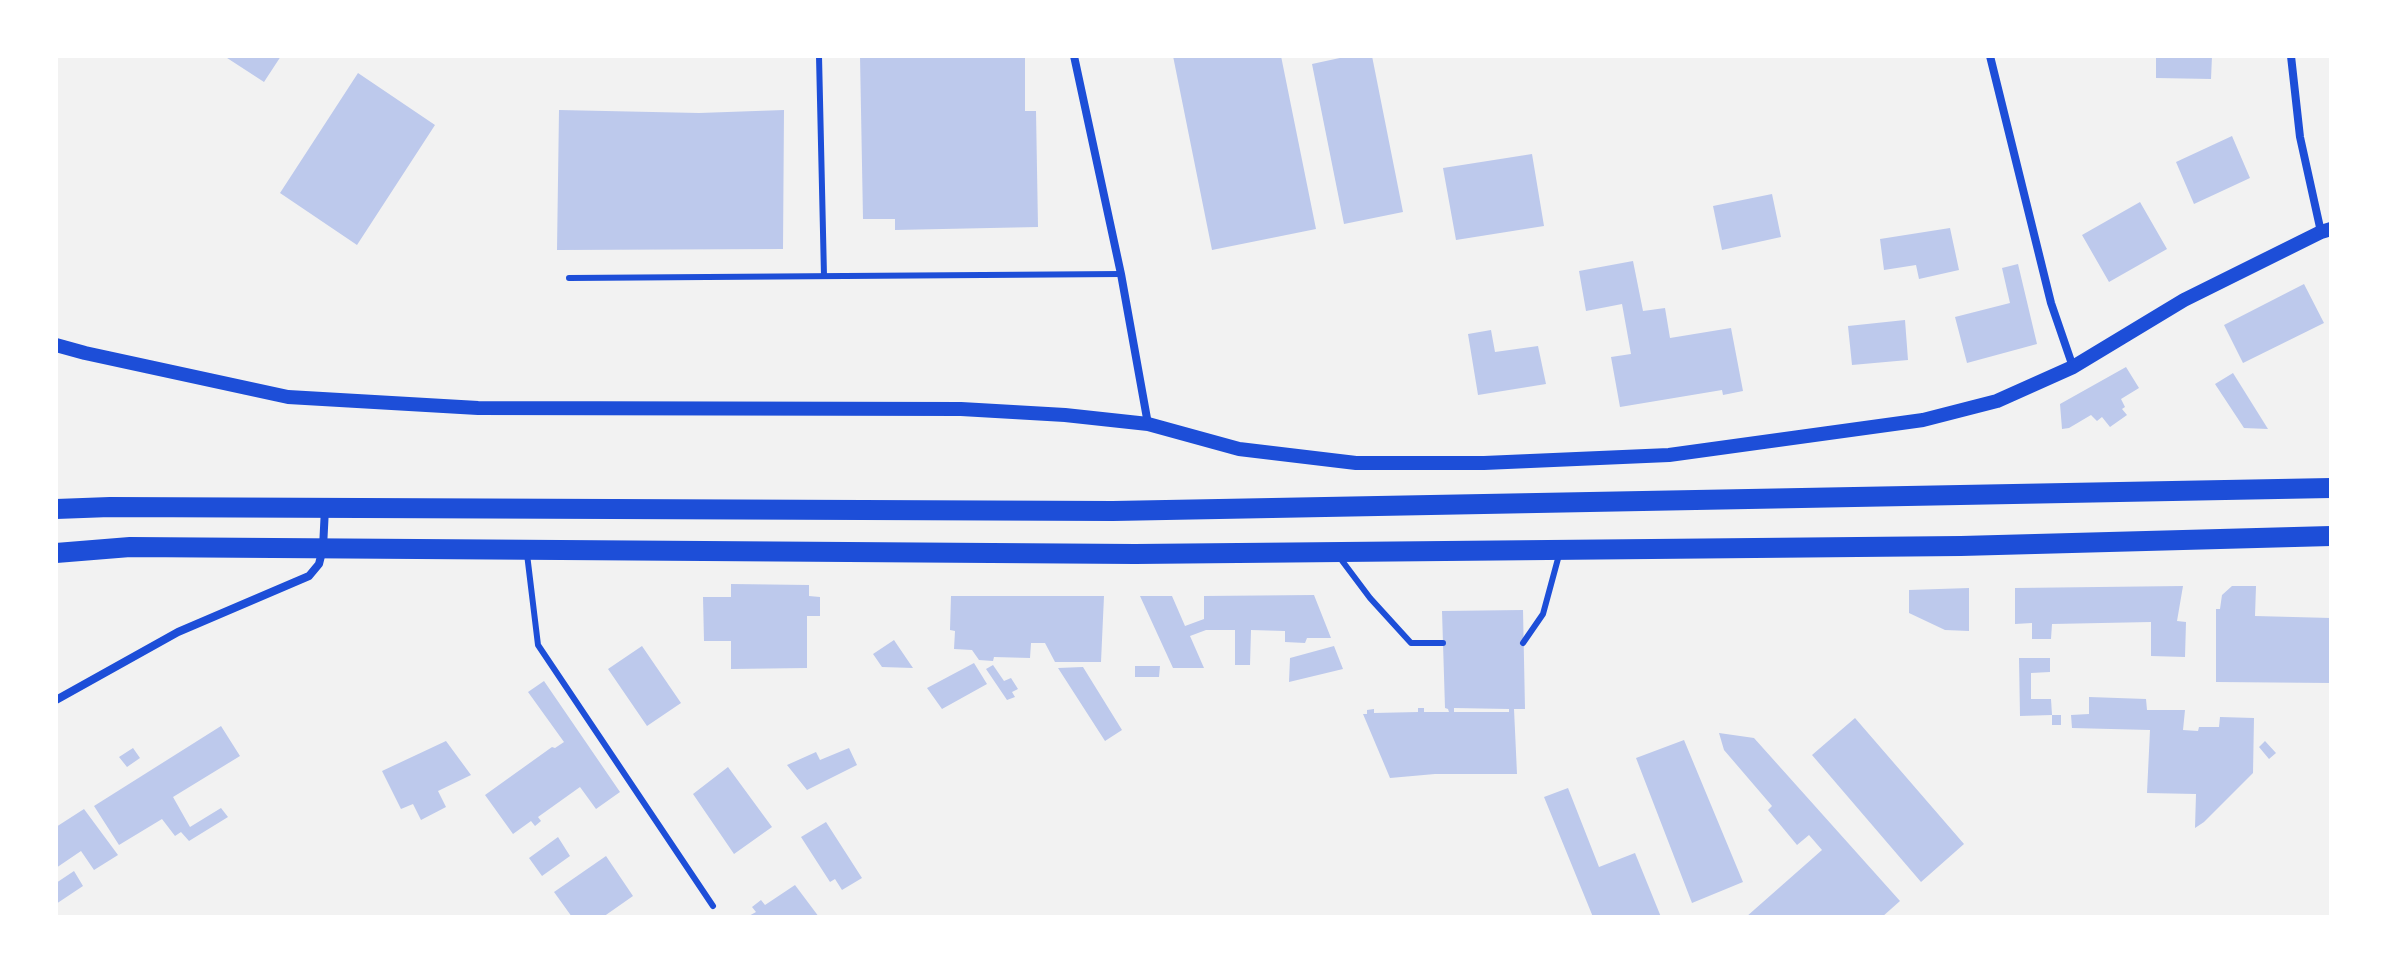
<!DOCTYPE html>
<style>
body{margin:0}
#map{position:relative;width:2387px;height:973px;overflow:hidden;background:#f2f2f2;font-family:"Times New Roman",serif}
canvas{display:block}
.frame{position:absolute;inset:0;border:58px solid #fff;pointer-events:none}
</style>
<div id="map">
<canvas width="2387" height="973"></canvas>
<div class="frame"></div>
</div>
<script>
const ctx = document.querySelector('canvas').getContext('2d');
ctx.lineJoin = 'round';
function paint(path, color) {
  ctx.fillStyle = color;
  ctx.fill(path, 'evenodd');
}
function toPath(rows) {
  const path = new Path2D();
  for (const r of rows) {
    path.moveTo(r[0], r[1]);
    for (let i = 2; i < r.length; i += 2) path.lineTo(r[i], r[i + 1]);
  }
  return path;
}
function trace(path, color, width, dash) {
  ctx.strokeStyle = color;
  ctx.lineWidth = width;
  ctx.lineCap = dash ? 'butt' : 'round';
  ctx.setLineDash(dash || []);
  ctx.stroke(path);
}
paint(toPath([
 [224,56,281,56,264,82],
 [860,56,1025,56,1025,111,1036,111,1038,227,895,230,895,219,863,219],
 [1173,56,1281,56,1316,229,1212,250],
 [1349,56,1372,56,1403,212,1344,224,1312,64],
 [2156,56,2212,56,2211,79,2156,78],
 [358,73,435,125,357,245,280,193],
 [559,110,699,113,784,110,783,249,557,250],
 [2232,136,2250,178,2194,204,2176,162],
 [1532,154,1544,226,1456,240,1443,168],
 [1772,194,1781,237,1722,250,1713,206],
 [2140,202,2167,249,2109,282,2082,235],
 [1950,228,1959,270,1919,279,1916,265,1884,270,1880,239],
 [1633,261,1643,311,1665,308,1670,338,1731,328,1743,391,1723,395,1722,390,1620,407,1611,357,1631,354,1622,304,1586,311,1579,271],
 [2018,264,2037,344,1967,363,1955,317,2010,303,2002,268],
 [2304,284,2324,323,2243,363,2224,325],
 [1905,320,1908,360,1852,365,1848,326],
 [1491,330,1495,352,1538,346,1546,384,1478,395,1468,334],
 [2126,367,2139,388,2121,399,2125,407,2122,409,2127,415,2110,427,2102,417,2097,421,2091,415,2069,428,2062,429,2060,404],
 [2233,373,2268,429,2244,428,2215,384],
 [731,584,809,585,809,596,820,597,820,616,807,616,807,668,731,669,731,641,704,641,703,597,731,597],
 [2183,586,2177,621,2186,622,2185,657,2151,656,2151,622,2052,624,2051,639,2032,639,2032,623,2015,624,2015,588],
 [2232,586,2256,586,2255,616,2331,618,2331,683,2216,682,2216,609,2220,609,2222,595],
 [1969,588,1969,631,1945,630,1909,613,1909,590],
 [1314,595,1331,638,1307,638,1305,643,1285,642,1285,631,1251,630,1250,665,1235,665,1235,630,1206,630,1190,636,1204,668,1173,668,1140,596,1172,596,1185,626,1204,619,1204,596],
 [951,596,1104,596,1101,662,1055,662,1045,643,1031,643,1030,658,994,657,993,661,979,660,972,650,954,649,955,631,950,630],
 [1523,610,1525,709,1514,709,1517,774,1435,774,1390,778,1363,714,1367,714,1367,710,1374,709,1374,713,1418,712,1418,708,1424,708,1424,712,1449,712,1448,709,1445,708,1442,611],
 [1454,708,1509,709,1509,712,1454,712],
 [894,640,898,646,913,668,882,667,873,654],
 [642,646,681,703,647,726,608,669],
 [1334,646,1343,669,1289,682,1290,658],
 [2019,658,2050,658,2050,672,2031,673,2031,699,2051,699,2052,715,2061,715,2061,725,2052,725,2052,715,2020,716],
 [974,663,987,684,942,709,927,688],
 [993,665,1004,681,1011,678,1018,689,1012,692,1015,697,1007,700,986,669],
 [1135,666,1160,666,1159,677,1135,677],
 [1083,667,1122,730,1105,741,1058,668],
 [544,681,620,792,596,809,580,787,538,817,541,821,535,826,531,821,513,834,485,795,552,747,555,748,564,742,528,692],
 [2089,697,2146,699,2147,710,2185,710,2183,730,2198,731,2199,727,2219,727,2220,717,2254,718,2253,773,2204,822,2195,828,2196,794,2147,793,2150,730,2072,728,2071,715,2089,714],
 [1855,718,1964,844,1921,882,1812,755],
 [221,726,240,756,173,797,190,827,221,808,228,817,189,841,181,832,175,836,162,819,119,845,94,806],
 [1719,733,1754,738,1900,901,1882,917,1746,917,1822,850,1809,835,1797,845,1768,810,1772,806,1724,750],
 [1684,740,1743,882,1692,903,1636,758],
 [446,741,471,775,438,791,446,807,421,820,413,804,401,809,382,771],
 [2265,741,2276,753,2269,759,2259,747],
 [133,748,140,758,127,767,119,757],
 [849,748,857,765,807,790,787,765,816,752,820,760],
 [728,767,772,827,734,854,693,794],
 [1568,788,1599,867,1635,853,1661,917,1593,917,1544,797],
 [84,809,118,855,94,870,81,851,56,868,56,827],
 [826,822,862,878,842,890,835,879,830,882,801,837],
 [558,837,570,856,542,876,529,858],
 [606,856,633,896,603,917,572,917,554,892],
 [74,871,83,886,56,904,56,883],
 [795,885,819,917,747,917,756,912,752,907,761,900,765,905]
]), '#bdc9ec');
trace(toPath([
 [819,56,824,276],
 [569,278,1121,274],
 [527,554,538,645,713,906],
 [1340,558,1370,598,1411,643,1443,643],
 [1523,643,1543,614,1559,555]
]), '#1d4ed8', 6);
trace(toPath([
 [1074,56,1121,274,1148,424],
 [1990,56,2051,303,2073,367],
 [2291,56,2300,137,2321,232],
 [56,700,178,632,309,576,319,564,323,548,325,508]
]), '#1d4ed8', 8);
trace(toPath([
 [56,345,85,353,288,397,478,408,961,409,1065,415,1148,424,1239,449,1356,463,1484,463,1669,455,1923,420,1997,401,2073,367,2184,300,2321,232,2331,229]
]), '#1d4ed8', 14);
trace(toPath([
 [56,509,110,507,1113,511,2331,488],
 [56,553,130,547,1135,554,1961,546,2331,536]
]), '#1d4ed8', 20);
</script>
